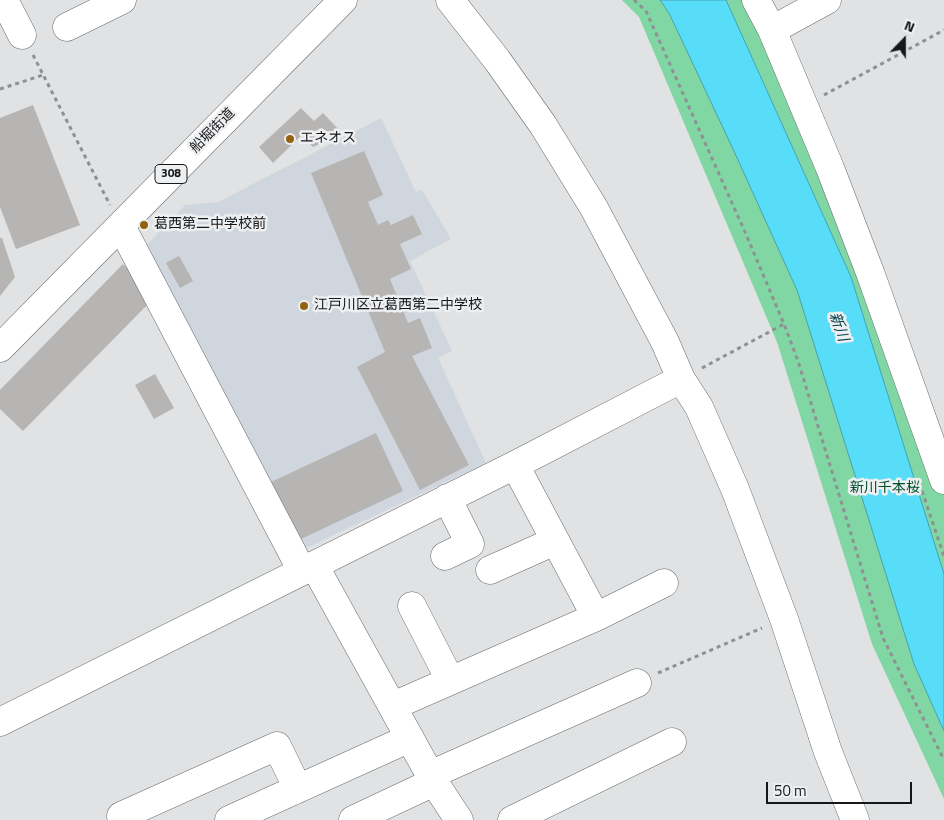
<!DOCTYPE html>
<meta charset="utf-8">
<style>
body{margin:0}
#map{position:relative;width:944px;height:820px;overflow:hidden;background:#e0e2e4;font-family:"Titillium Web",sans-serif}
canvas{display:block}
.north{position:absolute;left:879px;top:15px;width:50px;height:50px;-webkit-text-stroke:4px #eeeff1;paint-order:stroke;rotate:22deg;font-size:14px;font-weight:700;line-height:20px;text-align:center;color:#161718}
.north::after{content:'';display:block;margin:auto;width:18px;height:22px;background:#161718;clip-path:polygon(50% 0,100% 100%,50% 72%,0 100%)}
.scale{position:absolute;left:766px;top:782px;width:146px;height:22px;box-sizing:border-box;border:2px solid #161718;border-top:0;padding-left:6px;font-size:15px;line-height:18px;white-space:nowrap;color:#161718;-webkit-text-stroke:4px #eeeff1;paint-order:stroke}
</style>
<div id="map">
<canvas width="944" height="820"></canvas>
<div class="north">N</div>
<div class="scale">50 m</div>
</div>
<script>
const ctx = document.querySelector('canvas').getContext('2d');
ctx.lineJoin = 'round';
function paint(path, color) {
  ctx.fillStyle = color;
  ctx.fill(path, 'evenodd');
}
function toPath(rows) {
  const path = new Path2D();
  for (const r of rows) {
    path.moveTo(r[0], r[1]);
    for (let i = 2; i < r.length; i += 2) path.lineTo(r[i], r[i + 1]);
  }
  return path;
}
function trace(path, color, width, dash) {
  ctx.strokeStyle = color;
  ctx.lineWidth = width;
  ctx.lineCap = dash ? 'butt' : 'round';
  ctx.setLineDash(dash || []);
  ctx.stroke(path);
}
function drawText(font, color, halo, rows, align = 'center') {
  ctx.font = font + ' "Titillium Web","Noto Sans JP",sans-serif';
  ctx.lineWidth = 5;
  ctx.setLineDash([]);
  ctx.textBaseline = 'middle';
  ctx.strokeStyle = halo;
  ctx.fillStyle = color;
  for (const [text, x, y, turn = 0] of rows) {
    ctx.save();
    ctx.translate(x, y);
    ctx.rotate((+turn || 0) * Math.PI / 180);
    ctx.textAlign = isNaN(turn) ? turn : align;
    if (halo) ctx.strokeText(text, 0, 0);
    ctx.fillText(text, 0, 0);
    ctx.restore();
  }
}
paint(toPath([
 [381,118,416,192,422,190,451,239,410,261,452,351,438,358,486,463,300,551,147,245,185,205,218,202]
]), '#cfd6dd');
paint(toPath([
 [622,0,756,0,944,480,944,799,872,644,777,342,639,17]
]), '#80d7a3');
const water = toPath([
 [660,0,726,0,851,277,944,574,944,731,914,664,797,290,733,149,669,13,660,0]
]);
paint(water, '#58ddf8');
trace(water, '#44a2b5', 1);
paint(toPath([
 [33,105,80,225,16,249,0,207,0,118],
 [301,108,314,121,323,113,340,131,332,139,313,147,302,135,273,163,259,147],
 [364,151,383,195,368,202,378,225,388,220,391,225,413,215,422,234,400,244,411,269,390,279,408,323,420,318,432,348,412,356,469,465,420,490,357,367,385,352,311,173],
 [0,238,2,238,15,277,0,296],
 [179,256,193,281,180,288,166,263],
 [123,264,155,297,23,431,0,409,0,390],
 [155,374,174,408,154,419,135,385],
 [376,433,403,491,299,540,271,482]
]), '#b7b5b4');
const minor = toPath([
 [4,0,22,35],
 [450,0,497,60,543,125,594,208,665,342,681,379,699,407,735,489,784,619,828,752,855,820],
 [756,0,772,30,830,168,871,275,944,480],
 [67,27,122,0],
 [772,30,827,0],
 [121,226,302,571],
 [515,465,596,617],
 [445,556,470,544,447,498],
 [314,565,434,782,459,820],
 [490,570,555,541],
 [412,606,450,680],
 [393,706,596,617,664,583],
 [0,722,515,465,681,379],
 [430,775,637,683],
 [122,820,121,816,277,746,298,789],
 [229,820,410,738],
 [353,820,434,782],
 [512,820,672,742]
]);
const major = toPath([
 [0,348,343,0]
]);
trace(minor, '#67696a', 29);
trace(major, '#67696a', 29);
trace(toPath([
 [634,0,646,11,745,232,784,324,798,361,883,638,944,760],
 [33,55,110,205],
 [0,89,43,75],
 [824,95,944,30],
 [702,368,784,324],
 [922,491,944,556],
 [658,673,762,628]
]), '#8e9092', 3, [4, 4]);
trace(minor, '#fff', 28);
trace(major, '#fff', 28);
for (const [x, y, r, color] of [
 [290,139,5,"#926211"],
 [144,225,5,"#926211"],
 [304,306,5,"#926211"]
]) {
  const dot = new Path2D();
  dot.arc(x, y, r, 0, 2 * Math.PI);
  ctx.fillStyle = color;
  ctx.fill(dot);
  trace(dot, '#eeeff1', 2);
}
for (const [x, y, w] of [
 [171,174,32]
]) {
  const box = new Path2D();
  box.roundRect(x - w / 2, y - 9.5, w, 19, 4);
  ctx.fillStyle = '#eeeff1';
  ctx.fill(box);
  trace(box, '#161718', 1);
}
drawText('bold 12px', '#161718', null, [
 ["308",171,174]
]);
drawText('14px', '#161718', '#eeeff1', [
 ["船堀街道",213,131,-45]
]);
drawText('14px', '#161718', '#eeeff1', [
 ["エネオス",300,139],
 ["葛西第二中学校前",154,225],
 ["江戸川区立葛西第二中学校",314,306]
], 'left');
drawText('14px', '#004e2c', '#eeeff1', [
 ["新川千本桜",885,489]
]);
drawText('italic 15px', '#003f4a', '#eeeff1', [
 ["新川",838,327,70]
]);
</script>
